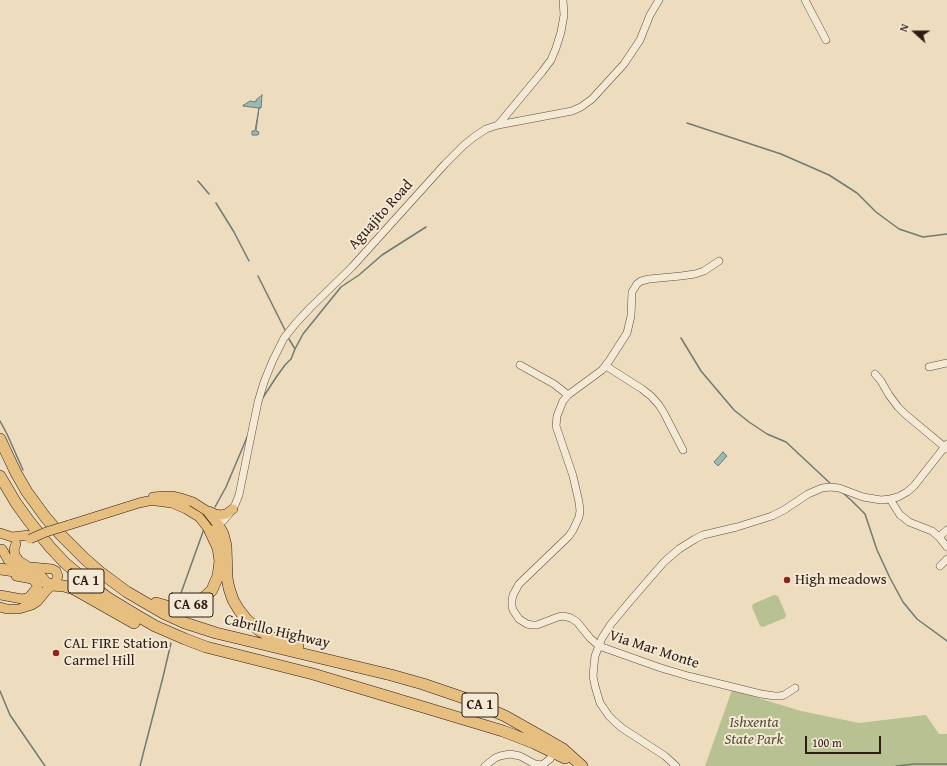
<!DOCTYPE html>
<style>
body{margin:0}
#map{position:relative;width:947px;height:766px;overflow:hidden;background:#edddbe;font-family:"Gentium Book Plus",serif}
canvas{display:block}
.north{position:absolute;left:895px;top:12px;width:40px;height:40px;-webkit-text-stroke:3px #f3e9d5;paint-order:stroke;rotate:291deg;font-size:11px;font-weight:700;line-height:16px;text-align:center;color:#2f1c13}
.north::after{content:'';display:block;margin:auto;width:14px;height:18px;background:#2f1c13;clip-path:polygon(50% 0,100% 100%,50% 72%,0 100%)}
.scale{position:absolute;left:805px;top:736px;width:76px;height:18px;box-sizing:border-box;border:2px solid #2f1c13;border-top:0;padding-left:5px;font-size:12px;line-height:14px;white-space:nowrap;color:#2f1c13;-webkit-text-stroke:3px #f3e9d5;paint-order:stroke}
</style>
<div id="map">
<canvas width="947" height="766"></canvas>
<div class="north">N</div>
<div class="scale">100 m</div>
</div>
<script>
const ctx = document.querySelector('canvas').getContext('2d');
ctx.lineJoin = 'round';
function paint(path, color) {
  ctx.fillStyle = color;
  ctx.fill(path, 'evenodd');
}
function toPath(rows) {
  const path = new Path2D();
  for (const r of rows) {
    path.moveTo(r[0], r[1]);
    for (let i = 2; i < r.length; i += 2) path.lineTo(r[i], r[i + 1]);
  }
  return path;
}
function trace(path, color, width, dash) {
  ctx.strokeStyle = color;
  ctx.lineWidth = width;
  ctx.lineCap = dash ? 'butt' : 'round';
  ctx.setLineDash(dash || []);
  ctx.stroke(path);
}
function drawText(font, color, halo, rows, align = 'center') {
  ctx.font = font + ' "Gentium Book Plus",serif';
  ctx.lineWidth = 4;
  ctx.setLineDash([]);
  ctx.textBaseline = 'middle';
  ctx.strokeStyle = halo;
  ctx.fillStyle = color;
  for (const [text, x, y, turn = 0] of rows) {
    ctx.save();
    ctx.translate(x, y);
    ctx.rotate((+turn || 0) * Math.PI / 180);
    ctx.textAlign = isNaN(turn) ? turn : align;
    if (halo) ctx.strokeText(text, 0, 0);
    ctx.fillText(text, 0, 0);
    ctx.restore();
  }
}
paint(toPath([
 [774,595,778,596,786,615,785,618,763,627,760,626,752,607,753,604],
 [732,690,801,711,859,723,926,715,939,734,947,734,947,766,705,766]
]), '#b8c191');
const water = toPath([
 [262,95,261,108,259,108,256,131,259,132,258,135,252,135,252,131,255,131,259,108,243,106,243,105,244,105,250,101,256,102,256,100,262,95],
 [723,452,727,456,718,466,714,462,723,452]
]);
paint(water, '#99bbb3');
trace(water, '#6f7b73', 1);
trace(toPath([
 [687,123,781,154,829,175,857,193,876,212,899,229,923,237,947,234],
 [198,181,209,194],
 [216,203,234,232,249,261],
 [258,276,285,330],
 [681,338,701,371,734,410,749,422,767,434,786,442,831,484],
 [289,339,295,349],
 [262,399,277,376,285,365,291,359,295,349,303,334,341,287,359,275,382,255,426,227],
 [0,421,7,434,23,470],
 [842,492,852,501,865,514,877,550,890,578,903,602,917,619,947,641],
 [215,507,226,487,248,435],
 [179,603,181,593,204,529],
 [0,691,10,715,45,766],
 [140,766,163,677,171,643],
 [896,766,914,764,947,764]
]), '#6f7b73', 1.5);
const minor = toPath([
 [805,0,826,40],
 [498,125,542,72,551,60,556,48,561,32,564,15,563,0],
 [719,261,704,271,695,274,681,276,649,279,641,281,637,284,632,292,631,316,627,333,609,361,602,370,568,395,563,401,557,416,556,426,573,476,579,502,580,511,579,517,573,530,569,536,519,584,513,595,512,600,512,606,513,610,519,619,527,624,532,625,537,625,558,617,563,616,571,618,577,622,590,638,599,646,661,668,688,676,761,694,775,696,780,696,784,695,795,688],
 [520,365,554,384,568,395],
 [606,366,642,389,651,396,659,405,664,413,683,450],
 [929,367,947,363],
 [875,374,881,381,889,395,898,407,905,414,947,449],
 [890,499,900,515,903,517,909,522,932,531,939,537,947,547],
 [216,527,224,520,230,513,235,505,239,495,252,431,258,402,264,382,273,360,284,338,296,323,310,308,352,267,445,164,464,145,474,137,486,129,498,125,572,111,581,107,592,99,624,64,640,40,650,15,659,0],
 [939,537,947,530],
 [940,566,947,559],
 [485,766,495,758,500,756,510,754,520,756,535,764,542,765,550,759,554,752],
 [676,766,665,756,622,728,614,721,609,716,600,703,595,686,593,676,594,665,595,656,602,638,611,624,631,600,664,562,679,549,695,539,703,535,737,527,772,516,784,510,808,494,822,488,830,487,839,488,863,497,881,500,890,499,898,497,907,492,914,486,947,444]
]);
const major = toPath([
 [153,497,164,496,173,496,181,498,193,502,207,511,218,525],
 [209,511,215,514,221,515,226,514,233,509],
 [69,525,139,503,148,501,156,501,172,503,186,509,199,517,210,531],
 [0,533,12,537,29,535],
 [16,544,14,549,15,555,19,561,26,565],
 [16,576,32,579,36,583,38,589,38,593,32,600],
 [0,595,22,599,29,597,35,590],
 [0,607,7,609,19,609,32,605,38,601,46,591,56,581,58,576,56,571,52,569,21,566,14,564,8,560,2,549]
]);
const highway = toPath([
 [0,439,16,473,27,492,46,518,61,535,84,558,100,572,127,592,165,614,185,623,216,633,391,675,423,684,464,698,505,716,544,738,563,749,582,766],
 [0,476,16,503,29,521,50,547,65,563,90,584,108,598,136,615,155,626,185,639,206,647,313,674,503,731,534,743,565,758],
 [218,525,223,534,226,546,227,578,229,588,233,600,239,610,246,619,260,631,273,638,298,646],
 [0,569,36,574,41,577,46,583,52,585,64,586,74,589,134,623],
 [156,603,170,607,177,608,187,606,199,601,207,595,212,590,218,576,220,561,218,548,210,531]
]);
trace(minor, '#5e4c3e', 8);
trace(major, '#2f1c13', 10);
trace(highway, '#2f1c13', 12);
trace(minor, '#f3e9d5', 7);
trace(major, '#e6be7f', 9);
trace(highway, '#e6be7f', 11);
const majorBridge = toPath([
 [30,539,46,532,69,525]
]);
trace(majorBridge, '#2f1c13', 10, []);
trace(majorBridge, '#e6be7f', 9);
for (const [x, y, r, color] of [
 [787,580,4,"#8f2418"],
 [56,653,4,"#8f2418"]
]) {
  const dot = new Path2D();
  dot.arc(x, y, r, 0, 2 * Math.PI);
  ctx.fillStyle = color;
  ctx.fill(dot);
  trace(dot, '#f3e9d5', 1.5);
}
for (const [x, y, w] of [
 [86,581,36],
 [191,605,44],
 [480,705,36]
]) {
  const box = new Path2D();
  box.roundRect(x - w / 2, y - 12, w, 24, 3);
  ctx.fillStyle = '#f3e9d5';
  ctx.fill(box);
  trace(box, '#2f1c13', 1);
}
drawText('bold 14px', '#2f1c13', null, [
 ["CA 1",86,581],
 ["CA 68",191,605],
 ["CA 1",480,705]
]);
drawText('15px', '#2f1c13', '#f3e9d5', [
 ["Aguajito Road",381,215,-48],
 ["Cabrillo Highway",277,632,13],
 ["Via Mar Monte",654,650,18]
]);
drawText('15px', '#2f1c13', '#f3e9d5', [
 ["High meadows",795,580],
 ["CAL FIRE Station",64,644],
 ["Carmel Hill",64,661]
], 'left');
drawText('italic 15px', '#584e39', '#f3e9d5', [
 ["Ishxenta",754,723],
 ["State Park",754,740]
]);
</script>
